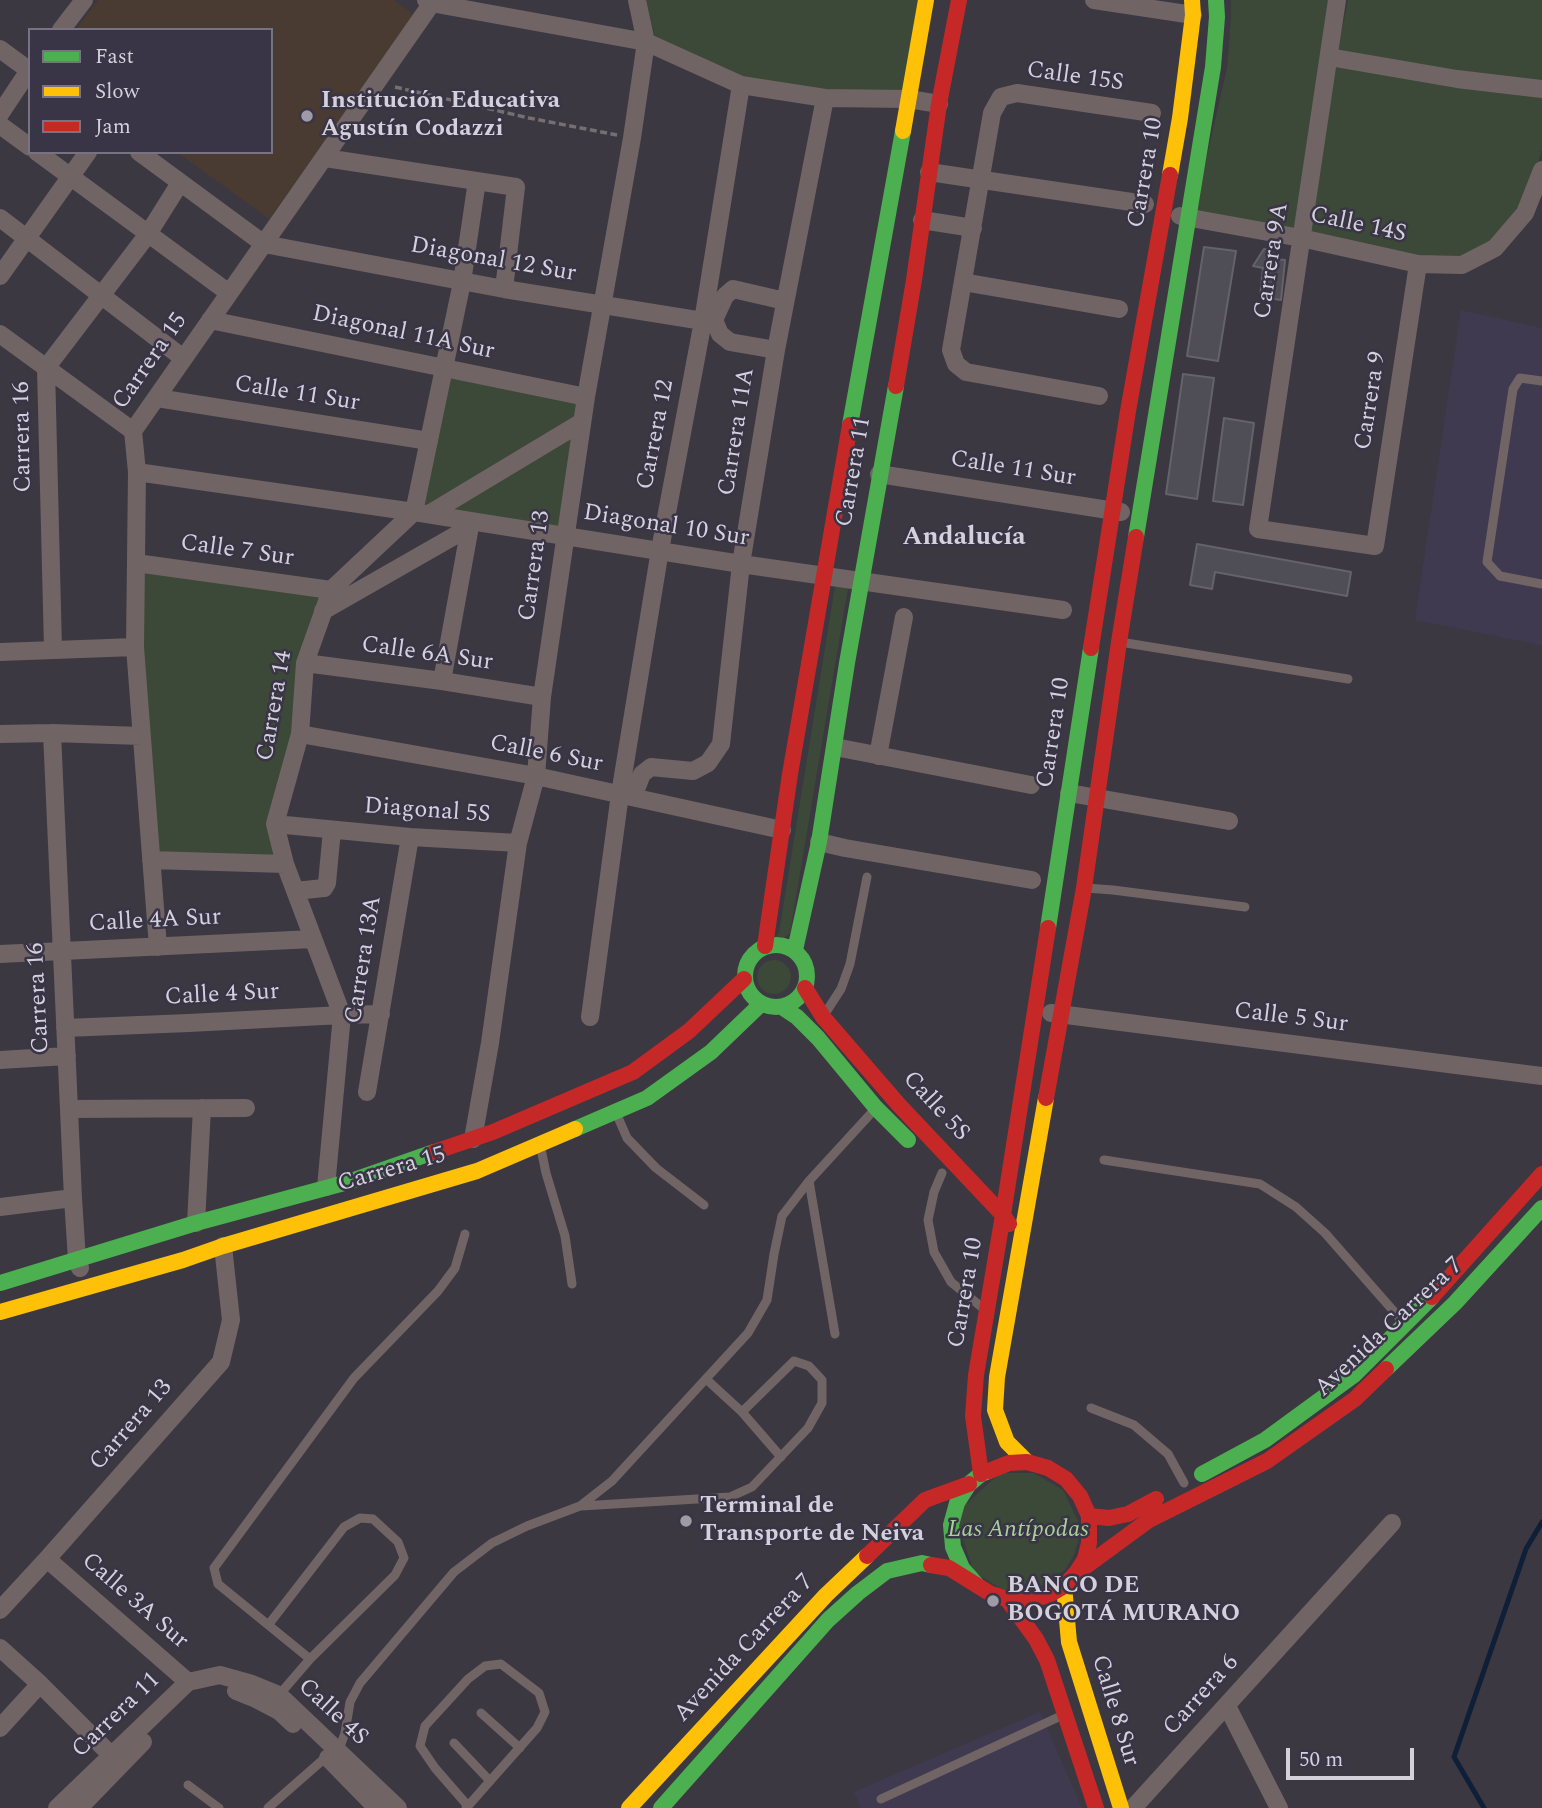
<!DOCTYPE html>
<meta charset="utf-8">
<style>
body{margin:0}
#map{position:relative;width:1542px;height:1808px;overflow:hidden;background:#3b3842;font-family:Spectral,serif}
canvas{display:block}
.legend{position:absolute;left:28px;top:28px;width:245px;height:126px;box-sizing:border-box;background:#393446;border:2px solid #777382;margin:0;padding:9px 12px;list-style:none;font-size:21px;color:#d4d1dc}
.legend li{display:flex;align-items:center;gap:14px;height:35px}
.legend b{width:35px;border:2px solid #777382}
.scale{position:absolute;left:1286px;top:1748px;width:128px;height:32px;box-sizing:border-box;border:4px solid #d4d1dc;border-top:0;padding-left:9px;font-size:21px;line-height:24px;white-space:nowrap;color:#d4d1dc;-webkit-text-stroke:5px #393446;paint-order:stroke}
</style>
<div id="map">
<canvas width="1542" height="1808"></canvas>
<ul class="legend">
<li><b style="height:9px;background:#4caf50"></b>Fast</li>
<li><b style="height:9px;background:#ffc107"></b>Slow</li>
<li><b style="height:9px;background:#c62828"></b>Jam</li>
</ul>
<div class="scale">50 m</div>
</div>
<script>
const ctx = document.querySelector('canvas').getContext('2d');
ctx.lineJoin = 'round';
function paint(path, color) {
  ctx.fillStyle = color;
  ctx.fill(path, 'evenodd');
}
function toPath(rows) {
  const path = new Path2D();
  for (const r of rows) {
    if (r.length === 3) {
      path.moveTo(r[0] + r[2], r[1]);
      path.arc(r[0], r[1], r[2], 0, 2 * Math.PI);
      continue;
    }
    path.moveTo(r[0], r[1]);
    for (let i = 2; i < r.length; i += 2) path.lineTo(r[i], r[i + 1]);
  }
  return path;
}
function trace(path, color, width, dash) {
  ctx.strokeStyle = color;
  ctx.lineWidth = width;
  ctx.lineCap = dash ? 'butt' : 'round';
  ctx.setLineDash(dash || []);
  ctx.stroke(path);
}
function drawText(font, color, halo, rows, align = 'center') {
  ctx.font = font + ' Spectral,serif';
  ctx.lineWidth = 5;
  ctx.setLineDash([]);
  ctx.textBaseline = 'middle';
  ctx.strokeStyle = halo;
  ctx.fillStyle = color;
  for (const [text, x, y, turn = 0] of rows) {
    ctx.save();
    ctx.translate(x, y);
    ctx.rotate((+turn || 0) * Math.PI / 180);
    ctx.textAlign = isNaN(turn) ? turn : align;
    if (halo) ctx.strokeText(text, 0, 0);
    ctx.fillText(text, 0, 0);
    ctx.restore();
  }
}
paint(toPath([
 [1461,310,1542,328,1542,645,1415,620],
 [1040,1712,1082,1808,861,1808,854,1792]
]), '#403a50');
paint(toPath([
 [98,0,394,0,415,15,269,219,177,152,271,152,271,30,76,30]
]), '#493b32');
paint(toPath([
 [646,0,918,0,903,93,823,91,743,80,657,46],
 [1231,0,1331,0,1295,231,1194,212,1227,68,1231,18],
 [1348,0,1542,0,1542,83,1454,73,1338,50],
 [1335,67,1542,98,1542,150,1525,206,1495,241,1461,258,1418,257,1307,233],
 [448,375,578,401,561,530,477,517,424,504],
 [136,563,331,590,275,824,285,864,151,860],
 [835,586,848,588,790,933,784,938,776,937,779,932],
 [774,977,17],
 [1000,1473,1034,1473,1063,1490,1078,1521,1079,1538,1074,1555,1065,1570,1037,1589,1003,1590,974,1572,958,1524,963,1507]
]), '#3c4838');
trace(toPath([
 [1484,1808,1454,1757,1526,1549,1542,1522]
]), '#0f1f38', 5);
const building = toPath([
 [1204,247,1236,251,1218,361,1187,356,1204,247],
 [1264,249,1272,251,1275,259,1285,260,1281,300,1260,297,1263,268,1253,266,1264,249],
 [1183,374,1214,378,1197,499,1166,494,1183,374],
 [1224,418,1254,423,1243,505,1213,501,1224,418],
 [1197,544,1351,572,1347,596,1215,572,1212,589,1190,585,1197,544]
]);
paint(building, '#4f4d55');
trace(building, '#64626a', 2);
trace(toPath([
 [395,87,529,118,617,135]
]), '#766e70', 3.5, [7, 3.5]);
trace(toPath([
 [1542,381,1520,378,1513,389,1487,562,1500,576,1542,584],
 [1120,642,1348,679],
 [1086,888,1113,890,1245,907],
 [826,1012,841,989,850,964,867,877],
 [617,1115,627,1138,656,1168,704,1205],
 [541,1149,546,1173,565,1236,572,1284],
 [1104,1160,1260,1184,1296,1207,1325,1233,1404,1323],
 [942,1173,934,1192,928,1220,934,1252,951,1282,984,1309],
 [809,1181,835,1334],
 [1091,1408,1134,1425,1168,1454,1184,1483],
 [742,1412,781,1457],
 [581,1506,730,1497,752,1487,808,1428,822,1403,822,1380,809,1366,794,1361,742,1412,706,1379],
 [269,1624,344,1527,360,1518,373,1519,398,1542,404,1558,395,1575,310,1659],
 [279,1695,310,1659,218,1584,214,1568,354,1378,438,1291,455,1268,465,1234],
 [481,1713,520,1748],
 [454,1743,490,1781],
 [188,1785,219,1808],
 [881,1799,1063,1715],
 [268,1808,341,1744,345,1733,350,1702,360,1683,454,1572,492,1543,527,1526,580,1506,612,1481,748,1333,767,1300,774,1254,782,1216,809,1181,875,1109],
 [466,1808,468,1806,490,1781,537,1728,545,1712,539,1693,501,1664,485,1666,468,1679,425,1726,420,1746,435,1768,468,1806]
]), '#716465', 9);
trace(toPath([
 [426,0,431,3,646,42,741,85,825,98,909,99,939,104],
 [1094,0,1193,15],
 [1337,0,1258,529,1375,546,1418,264],
 [61,30,84,0],
 [0,49,30,71],
 [1329,57,1457,79,1542,89],
 [0,114,30,69],
 [0,125,30,147],
 [37,152,229,293],
 [139,152,264,244,504,289,703,321,714,320,725,296,733,289,785,301],
 [325,158,516,187,504,289],
 [929,172,1145,204],
 [1180,216,1301,238,1418,264,1462,265,1495,248,1525,213,1542,170],
 [0,218,183,358],
 [922,220,973,228],
 [0,276,88,152],
 [963,282,1119,309],
 [210,320,586,397],
 [714,320,720,334,730,342,776,350],
 [0,334,133,431],
 [1099,396,966,372,956,364,951,350,992,113,1001,97,1017,93,1152,113],
 [157,398,429,441],
 [137,472,414,512,741,564,1063,610],
 [879,474,1121,512],
 [429,514,582,422],
 [136,563,331,590],
 [323,611,470,527],
 [53,649,46,368,148,234,180,183],
 [0,652,135,647],
 [305,663,442,681,542,697],
 [442,681,471,521],
 [52,733,73,1198,77,1260,80,1268],
 [0,734,52,733,141,736],
 [300,734,536,776,782,830],
 [835,747,1031,785],
 [878,756,904,617],
 [1069,793,1229,821],
 [633,797,642,774,651,767,693,771,708,763,721,744,741,564,776,350,825,98],
 [275,824,410,837,518,843],
 [819,842,845,848,1032,880],
 [151,860,285,864],
 [295,891,324,888,327,883,332,830],
 [158,947,135,647,137,472,133,431,434,0],
 [0,954,313,939],
 [1051,1013,1542,1076],
 [590,1017,620,794,660,550,703,321,741,85],
 [65,1028,189,1023,342,1015,381,1014],
 [0,1060,67,1056],
 [367,1092,410,837],
 [70,1109,246,1108],
 [473,1139,490,1043,518,843,536,776,542,697,586,397,632,138,646,42,637,0],
 [326,1187,342,1015,285,864,275,824,300,734,305,663,331,590,414,512,462,282,477,181],
 [0,1207,73,1198],
 [196,1223,202,1108],
 [47,1559,188,1682],
 [0,1610,47,1559,221,1362,231,1320,223,1246],
 [0,1648,40,1684,112,1756],
 [236,1691,256,1699,279,1711,293,1724],
 [1227,1706,1279,1808],
 [0,1728,40,1684],
 [328,1758,377,1808],
 [57,1808,188,1682,220,1675,252,1684,279,1695,398,1808],
 [79,1808,143,1742],
 [1133,1808,1392,1523]
]), '#716465', 18);
trace(toPath([
 [850,425,903,131],
 [1136,537,1213,67,1217,17,1216,0],
 [1048,928,1091,648],
 [776,976,31],
 [795,950,819,842,847,663,896,386],
 [782,1007,797,1017,818,1038,876,1108,908,1140],
 [575,1129,647,1098,711,1052,761,1004],
 [0,1283,196,1223,348,1182,434,1152],
 [1386,1369,1455,1303,1542,1208],
 [1202,1474,1265,1440,1354,1375,1432,1297],
 [977,1585,962,1568,953,1547,951,1525,957,1503,969,1484,981,1474,989,1471],
 [661,1808,828,1620,858,1593,887,1571,922,1563,931,1565]
]), '#4caf50', 16);
trace(toPath([
 [903,131,926,0],
 [1170,175,1180,118,1193,15,1192,0],
 [0,1312,183,1260,223,1246,477,1171,575,1129],
 [1027,1462,1007,1442,995,1410,997,1377,1046,1098],
 [1064,1586,1069,1642,1121,1808],
 [629,1808,826,1595,867,1556]
]), '#ffc107', 16);
trace(toPath([
 [896,386,914,280,939,104,959,0],
 [1091,648,1128,411,1170,175],
 [765,946,790,774,850,425],
 [805,988,823,1017,899,1105,1003,1215,1009,1224],
 [1046,1098,1084,888,1119,642,1136,537],
 [434,1152,493,1132,633,1072,689,1031,744,979],
 [1432,1297,1542,1174],
 [981,1474,973,1416,976,1375,1003,1215,1048,928],
 [1089,1516,1109,1518,1128,1514,1156,1499],
 [867,1556,925,1500,969,1484],
 [931,1565,949,1568,991,1594,1007,1599,1027,1600,1047,1596,1064,1586,1076,1573,1085,1559,1089,1543,1089,1516,1080,1496,1066,1479,1048,1468,1027,1462,1009,1463,989,1471],
 [1078,1572,1149,1520,1267,1461,1355,1399,1386,1369],
 [1007,1599,1036,1639,1047,1660,1096,1808]
]), '#c62828', 16);
for (const [x, y, r, color] of [
 [307,116,7,"#9e9ba6"],
 [686,1521,7,"#9e9ba6"],
 [993,1601,7,"#9e9ba6"]
]) {
  const dot = new Path2D();
  dot.arc(x, y, r, 0, 2 * Math.PI);
  ctx.fillStyle = color;
  ctx.fill(dot);
  trace(dot, '#393446', 2.5);
}
drawText('24px', '#d4d1dc', '#393446', [
 ["Calle 15S",1075,78,8],
 ["Carrera 10",1147,173,-80],
 ["Calle 14S",1358,226,12],
 ["Diagonal 12 Sur",493,261,10],
 ["Carrera 9A",1273,261,-81],
 ["Diagonal 11A Sur",403,334,12],
 ["Carrera 15",151,362,-55],
 ["Calle 11 Sur",297,395,9],
 ["Carrera 9",1372,401,-81],
 ["Carrera 11A",738,432,-81],
 ["Carrera 12",657,435,-79],
 ["Carrera 16",24,437,-91],
 ["Calle 11 Sur",1013,470,9],
 ["Carrera 11",855,472,-80],
 ["Diagonal 10 Sur",666,527,9],
 ["Calle 7 Sur",237,552,8],
 ["Carrera 13",536,566,-82],
 ["Calle 6A Sur",427,655,8],
 ["Carrera 14",276,706,-80],
 ["Carrera 10",1055,733,-81],
 ["Calle 6 Sur",546,755,11],
 ["Diagonal 5S",427,812,4],
 ["Calle 4A Sur",155,922,-3],
 ["Carrera 13A",365,960,-81],
 ["Calle 4 Sur",222,996,-3],
 ["Carrera 16",40,998,-93],
 ["Calle 5 Sur",1291,1019,7],
 ["Calle 5S",935,1107,47],
 ["Carrera 15",392,1171,-16],
 ["Carrera 10",967,1293,-80],
 ["Avenida Carrera 7",1390,1328,-43],
 ["Carrera 13",132,1426,-49],
 ["Calle 3A Sur",134,1602,41],
 ["Avenida Carrera 7",745,1649,-47],
 ["Carrera 6",1202,1696,-48],
 ["Calle 8 Sur",1114,1711,73],
 ["Calle 4S",332,1713,43],
 ["Carrera 11",117,1716,-44]
]);
drawText('bold 24px', '#d4d1dc', '#393446', [
 ["Institución Educativa",321,102],
 ["Agustín Codazzi",321,130],
 ["Terminal de",700,1507],
 ["Transporte de Neiva",700,1535],
 ["BANCO DE",1007,1587],
 ["BOGOTÁ MURANO",1007,1615]
], 'left');
drawText('italic 24px', '#a8d099', '#393446', [
 ["Las Antípodas",1018,1531]
]);
drawText('bold 26px', '#d4d1dc', '#393446', [
 ["Andalucía",964,539]
]);
</script>
